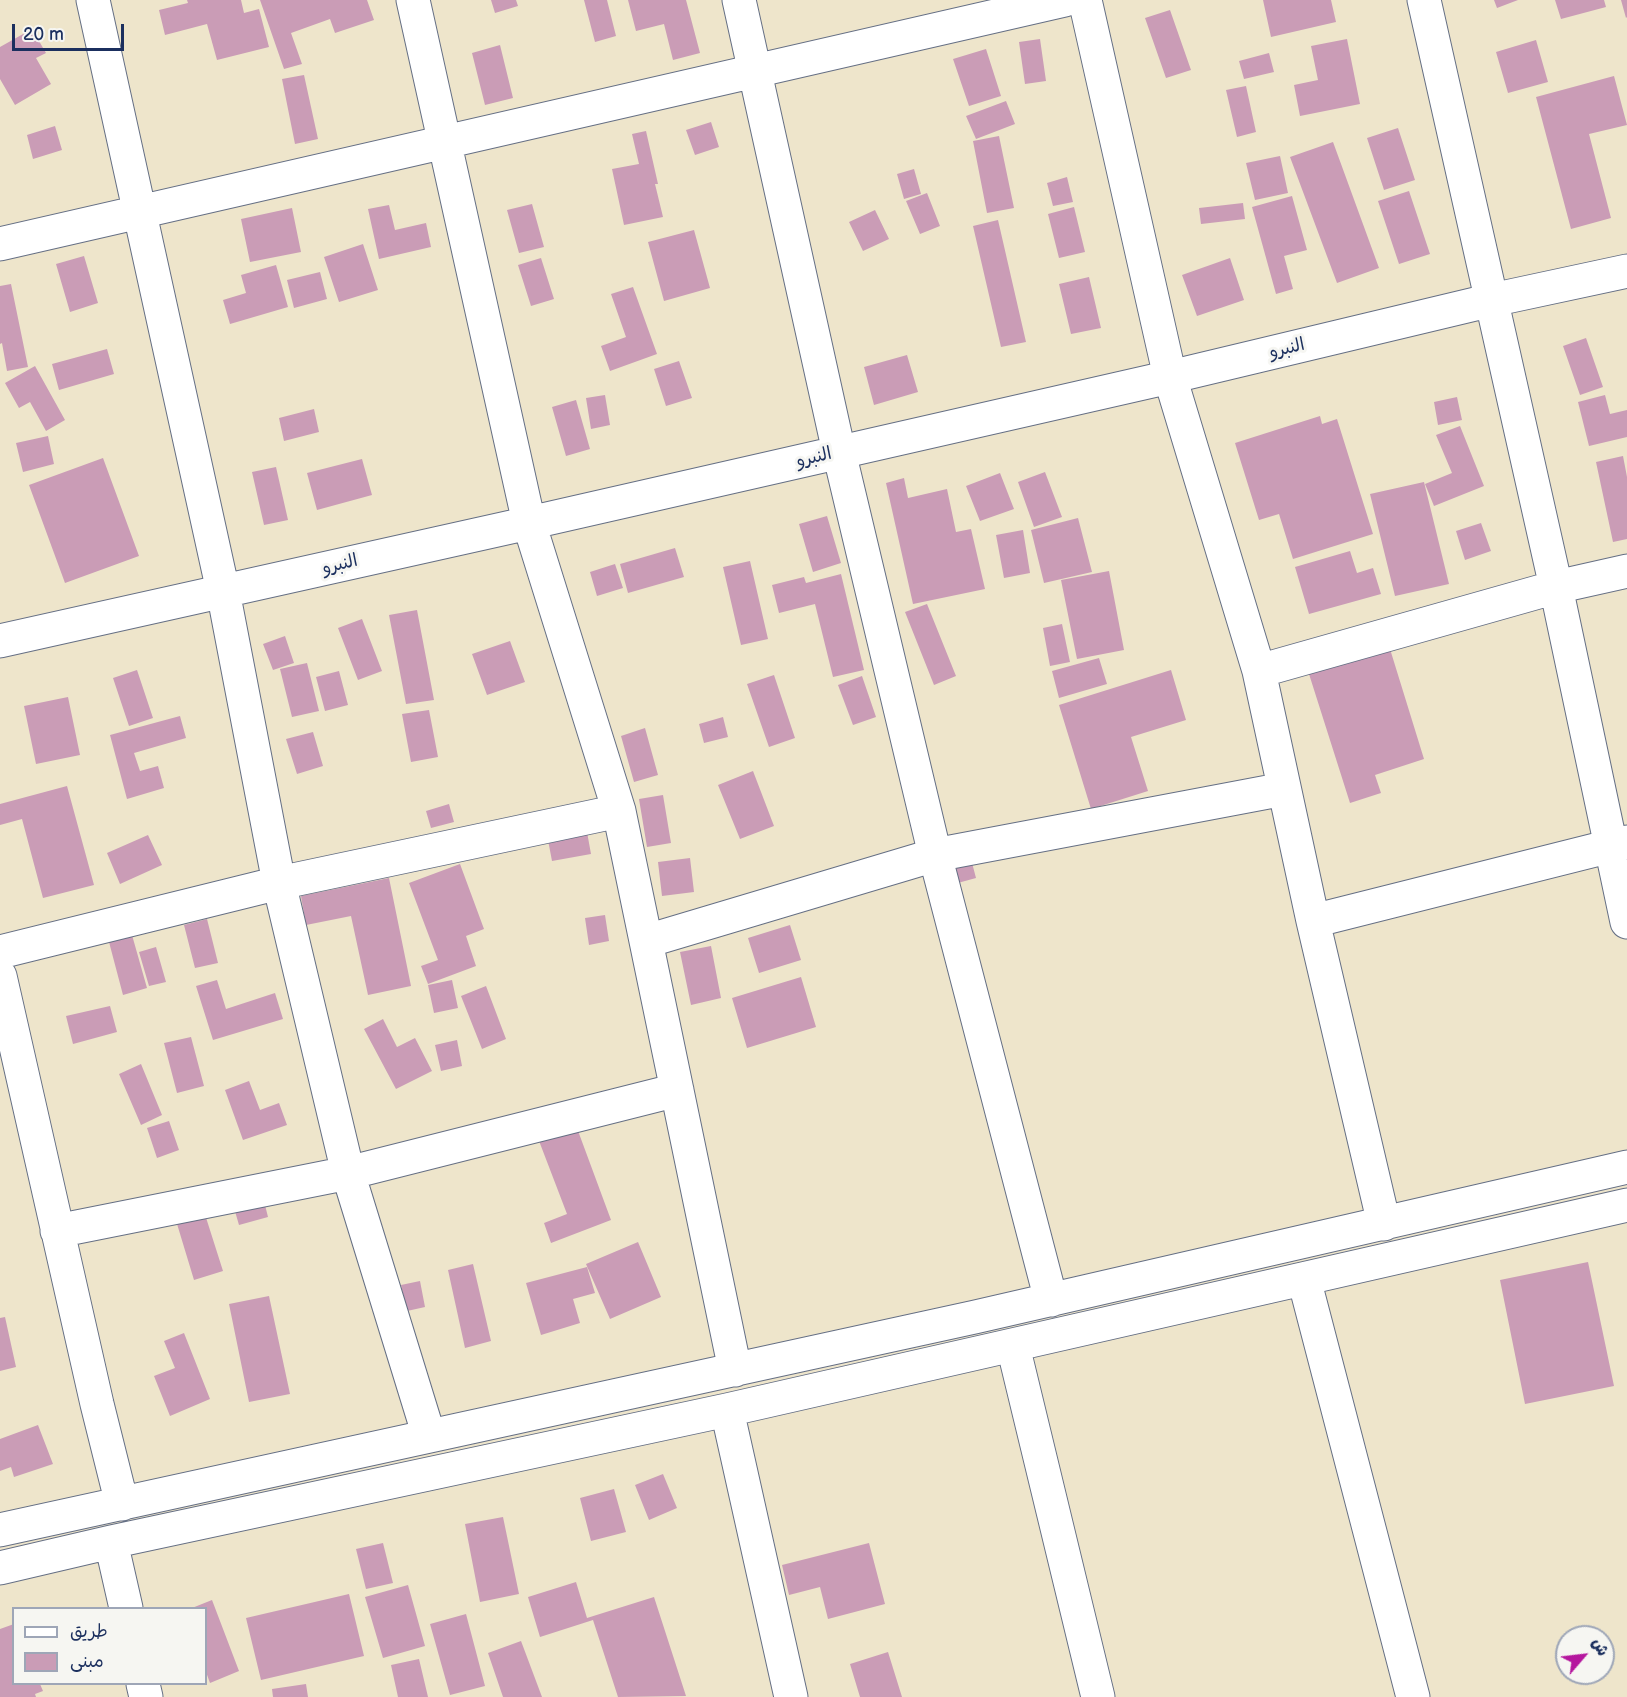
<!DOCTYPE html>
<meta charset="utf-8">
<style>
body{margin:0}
#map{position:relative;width:1627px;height:1697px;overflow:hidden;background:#eee5cb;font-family:"Balsamiq Sans","Playpen Sans Arabic",sans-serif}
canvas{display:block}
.legend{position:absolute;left:12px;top:1607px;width:195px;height:78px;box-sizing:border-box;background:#f6f6f2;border:2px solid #9ea6b7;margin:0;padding:8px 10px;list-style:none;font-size:18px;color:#1b2f5e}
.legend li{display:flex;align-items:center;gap:12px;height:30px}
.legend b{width:30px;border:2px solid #9ea6b7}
.north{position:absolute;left:1555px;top:1625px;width:60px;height:60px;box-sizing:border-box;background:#f6f6f2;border:2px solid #9ea6b7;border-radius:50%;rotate:62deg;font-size:16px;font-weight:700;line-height:24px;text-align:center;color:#1b2f5e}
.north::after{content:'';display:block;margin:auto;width:21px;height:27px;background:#b5179e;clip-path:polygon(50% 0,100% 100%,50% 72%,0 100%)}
.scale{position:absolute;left:12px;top:24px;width:112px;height:27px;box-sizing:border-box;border:3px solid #1b2f5e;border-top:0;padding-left:8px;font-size:18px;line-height:21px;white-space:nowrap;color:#1b2f5e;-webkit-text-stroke:4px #f6f6f2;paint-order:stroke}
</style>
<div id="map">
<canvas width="1627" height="1697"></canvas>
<ul class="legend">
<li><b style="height:8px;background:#fff"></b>طريق</li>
<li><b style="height:16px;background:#ca9cb6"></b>مبنى</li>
</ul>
<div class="north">ش</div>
<div class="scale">20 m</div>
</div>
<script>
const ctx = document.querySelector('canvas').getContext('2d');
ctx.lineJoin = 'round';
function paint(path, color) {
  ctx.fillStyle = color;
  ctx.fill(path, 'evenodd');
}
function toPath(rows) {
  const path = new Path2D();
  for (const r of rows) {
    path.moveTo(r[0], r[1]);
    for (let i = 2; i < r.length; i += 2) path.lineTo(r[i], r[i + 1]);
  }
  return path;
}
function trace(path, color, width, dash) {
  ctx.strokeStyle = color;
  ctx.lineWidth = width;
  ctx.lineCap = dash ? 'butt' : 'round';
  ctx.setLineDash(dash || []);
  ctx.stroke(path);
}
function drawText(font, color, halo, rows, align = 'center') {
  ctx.font = font + ' "Balsamiq Sans","Playpen Sans Arabic",sans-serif';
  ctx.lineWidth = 6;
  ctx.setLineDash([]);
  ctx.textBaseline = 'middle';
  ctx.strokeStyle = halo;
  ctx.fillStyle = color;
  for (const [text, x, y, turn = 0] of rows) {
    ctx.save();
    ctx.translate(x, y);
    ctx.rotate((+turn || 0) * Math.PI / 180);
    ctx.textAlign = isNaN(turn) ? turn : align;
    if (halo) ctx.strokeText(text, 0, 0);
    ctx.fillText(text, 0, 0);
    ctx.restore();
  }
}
paint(toPath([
 [187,0,241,0,244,13,259,9,269,47,217,60,207,24,165,35,159,10,188,3],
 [260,0,367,0,374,20,335,33,330,19,291,33,302,64,284,69],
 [491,0,516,0,518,6,495,13],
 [584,0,607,0,616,36,595,42],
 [628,0,686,0,700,53,673,60,664,24,636,31],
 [1263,0,1331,0,1336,22,1271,37],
 [1494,0,1518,0,1497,8],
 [1555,0,1604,0,1606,7,1561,19],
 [1621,0,1627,0,1627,17,1626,18],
 [1170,10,1191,70,1166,78,1145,18],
 [32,29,46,53,36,58,51,84,15,105,0,79,0,47],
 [1040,39,1046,81,1025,84,1019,42],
 [1347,39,1360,104,1300,116,1294,85,1318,80,1311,46],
 [1536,40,1548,82,1508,93,1496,52],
 [500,45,513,98,485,105,472,53],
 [986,49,1001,96,969,106,953,59],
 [1269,53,1274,72,1244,79,1239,61],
 [304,75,318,139,295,144,282,79],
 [1614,76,1627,125,1589,134,1611,218,1571,229,1536,97],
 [1246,86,1256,132,1237,137,1226,90],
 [1006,101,1015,124,976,139,966,116],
 [711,122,719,147,695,155,686,130],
 [55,126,62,150,33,159,27,135],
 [1398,128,1415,180,1384,190,1367,138],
 [646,131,658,184,655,184,663,217,624,225,612,169,639,164,632,134],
 [999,136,1014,208,987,213,973,141],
 [1333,142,1379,268,1337,283,1290,157],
 [1280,156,1288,193,1255,200,1246,163],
 [914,169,921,194,904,199,897,174],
 [1067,177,1073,202,1053,206,1047,183],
 [1409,191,1430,254,1399,264,1378,201],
 [927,193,940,226,920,234,906,201],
 [1292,196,1307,250,1284,256,1293,289,1276,294,1252,207],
 [1243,203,1245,219,1201,224,1199,208],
 [532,204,544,247,519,253,507,210],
 [389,205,395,230,426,223,431,247,379,259,368,209],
 [1074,207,1085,252,1059,258,1048,214],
 [292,208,301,252,250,262,241,219],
 [875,210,889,239,863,251,849,222],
 [998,220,1026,342,1001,347,973,226],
 [694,230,710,288,664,301,648,242],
 [363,244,378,290,339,302,324,257],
 [84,256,98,303,70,312,56,264],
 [541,258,554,299,531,306,518,265],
 [1230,258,1244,300,1197,316,1182,275],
 [276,265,288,307,230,324,223,300,246,293,241,275],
 [320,272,327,299,294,308,287,280],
 [1089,277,1101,328,1071,334,1059,284],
 [11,284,28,367,7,371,2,343,0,344,0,286],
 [633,287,657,354,610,371,601,346,626,337,611,294],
 [1586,338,1603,387,1580,395,1563,346],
 [107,349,114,374,59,390,52,364],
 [907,355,918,392,874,405,864,367],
 [679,361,692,398,666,406,654,369],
 [35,366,65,420,46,431,30,402,19,408,5,383],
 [605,395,610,425,591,429,586,398],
 [1605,395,1610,414,1627,410,1627,437,1589,446,1578,402],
 [1457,397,1462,420,1438,425,1434,402],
 [576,400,590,449,566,456,552,407],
 [314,409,319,432,284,441,279,418],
 [1320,416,1322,424,1337,419,1373,534,1293,559,1279,514,1259,520,1235,443],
 [1460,426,1484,486,1434,506,1425,484,1452,473,1436,435],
 [48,436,54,464,23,472,16,443],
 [1623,456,1627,477,1627,539,1613,542,1596,462],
 [103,458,139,556,65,583,29,485],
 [362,459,372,495,317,510,307,473],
 [276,467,288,520,264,525,252,472],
 [1045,472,1062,517,1034,527,1018,482],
 [1000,473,1014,509,980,521,966,486],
 [904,478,908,498,947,489,956,532,971,529,985,589,913,604,886,483],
 [1424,482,1449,584,1395,596,1370,494],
 [827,516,841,563,813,572,799,524],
 [1078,518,1092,572,1044,583,1031,530],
 [1481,523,1491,551,1465,560,1456,531],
 [1023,530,1030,573,1004,578,996,535],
 [675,548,684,577,628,593,620,564],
 [1350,551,1357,573,1373,568,1381,594,1309,614,1295,567],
 [750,561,768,639,741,645,723,567],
 [615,564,623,588,597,596,590,572],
 [1109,571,1124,650,1077,659,1061,580],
 [841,574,864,670,833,677,815,604,779,613,772,585,804,577,806,583],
 [927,604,956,676,934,685,905,612],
 [417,610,434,700,406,704,389,615],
 [362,619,382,671,358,680,338,628],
 [1062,624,1070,662,1050,666,1043,628],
 [285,636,294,663,273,670,263,644],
 [510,641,525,682,487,695,472,654],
 [1390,649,1424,759,1375,775,1381,793,1350,803,1309,674],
 [1099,658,1107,684,1059,698,1052,671],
 [307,663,319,711,292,717,280,669],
 [137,670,153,718,129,726,113,678],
 [1171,670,1186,720,1131,737,1148,791,1091,809,1059,705],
 [339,671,348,705,325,711,316,677],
 [774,675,795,738,769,747,747,684],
 [862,676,876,717,853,725,838,685],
 [68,697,80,755,36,764,24,706],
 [429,710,438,757,411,762,402,714],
 [180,716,186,738,134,753,140,771,158,766,164,788,127,799,110,735],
 [723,717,728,737,704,743,699,724],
 [645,728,658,775,634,782,621,736],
 [313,732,323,766,297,774,286,739],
 [753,771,774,826,740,839,718,785],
 [67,786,94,885,43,898,22,819,0,825,0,804],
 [663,795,671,843,647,847,639,799],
 [449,804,454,822,431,828,426,811],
 [587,832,591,854,552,861,548,840],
 [148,835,162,865,120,884,107,853],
 [690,858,694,892,662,896,658,862],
 [971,859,976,878,954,884,949,864],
 [460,864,484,929,466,936,476,966,428,984,421,966,438,960,409,883],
 [389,878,411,986,368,995,351,916,306,925,301,896],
 [605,915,609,941,589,945,585,918],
 [207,919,218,963,195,968,184,925],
 [790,925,801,960,759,973,748,938],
 [132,935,147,988,123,995,109,942],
 [711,946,721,998,691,1005,680,952],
 [156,947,166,982,149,986,139,952],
 [801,977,816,1027,747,1048,732,998],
 [217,980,226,1009,275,993,283,1019,213,1040,196,986],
 [452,980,458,1008,434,1013,428,985],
 [486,986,506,1039,482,1049,461,996],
 [110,1006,117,1032,73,1044,66,1016],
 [383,1019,397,1047,415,1038,432,1071,396,1089,364,1029],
 [191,1037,204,1086,177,1093,164,1043],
 [457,1040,462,1066,441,1071,435,1045],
 [141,1064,162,1115,141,1125,119,1074],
 [249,1081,260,1110,279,1103,287,1125,243,1140,225,1090],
 [574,1120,611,1220,551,1243,544,1223,567,1214,536,1133],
 [169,1121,179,1150,157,1158,147,1128],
 [262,1193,268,1217,239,1225,232,1201],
 [202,1205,223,1271,194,1280,174,1214],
 [638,1242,661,1297,610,1319,586,1264],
 [1588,1262,1614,1386,1525,1404,1500,1280],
 [473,1264,491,1341,465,1348,448,1270],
 [587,1267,595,1293,573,1299,580,1323,541,1335,526,1283],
 [420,1281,425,1307,407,1311,401,1285],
 [269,1296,290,1394,249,1402,229,1304],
 [5,1317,16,1367,0,1371,0,1318],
 [184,1333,210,1399,170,1416,154,1376,175,1368,164,1341],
 [38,1425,53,1464,14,1477,11,1467,0,1471,0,1439],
 [663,1474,677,1508,649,1520,635,1485],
 [614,1489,626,1532,591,1541,580,1498],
 [503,1517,519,1594,480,1602,465,1524],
 [383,1543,393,1583,366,1589,356,1549],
 [869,1543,885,1604,828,1619,820,1587,789,1595,782,1565],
 [576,1582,587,1618,654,1597,686,1696,618,1697,593,1620,540,1637,528,1597],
 [408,1585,425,1646,383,1658,365,1597],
 [349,1594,364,1656,261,1680,246,1618],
 [212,1600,239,1671,210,1683,206,1672,206,1608,192,1608],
 [466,1614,485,1686,450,1695,430,1624],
 [14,1624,14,1684,40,1684,43,1691,35,1694,36,1697,0,1697,0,1629],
 [521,1641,542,1697,503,1697,488,1653],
 [888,1652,902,1697,860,1697,850,1664],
 [419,1659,428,1697,398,1697,391,1665],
 [306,1684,308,1697,273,1697,272,1689]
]), '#ca9cb6');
const minor = toPath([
 [93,0,223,591,279,883,348,1173,429,1436],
 [413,0,529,523,619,811,735,1370],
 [739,0,839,452,935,855,1051,1300],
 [1085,0,1170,377,1259,671,1313,921,1384,1224],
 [1424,0,1556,587,1627,922],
 [0,244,1065,0],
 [0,641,529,523,1170,377,1492,300,1627,271],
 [1259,671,1556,587,1627,571],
 [1313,921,1627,842],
 [647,941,935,855,1284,789],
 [0,952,279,883,619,811],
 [0,976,97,1404,122,1504],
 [57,1231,348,1173,677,1090],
 [1304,1279,1413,1697],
 [1013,1346,1098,1697],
 [727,1410,791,1697],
 [0,1530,975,1317,1627,1167],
 [111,1542,126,1608],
 [0,1568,111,1542,727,1410,1627,1205],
 [143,1684,146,1697]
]);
trace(minor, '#656f84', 35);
trace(minor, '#fff', 33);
drawText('18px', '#1b2f5e', '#f6f6f2', [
 ["النبرو",1287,349,-13],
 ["النبرو",814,458,-13],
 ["النبرو",340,565,-13]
]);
</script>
